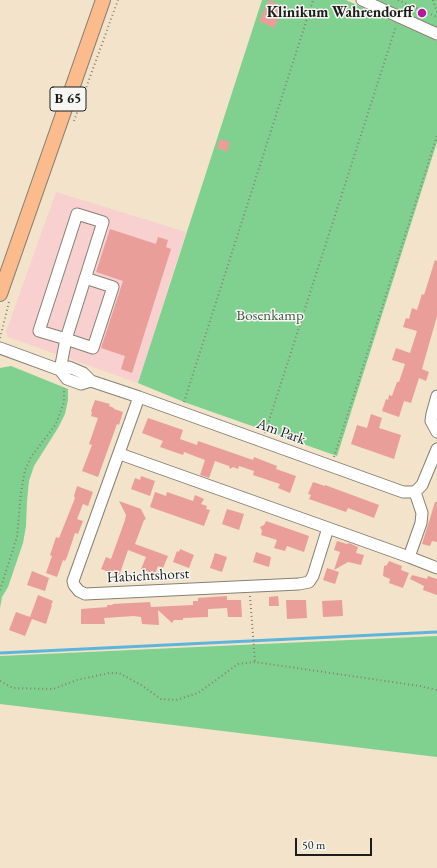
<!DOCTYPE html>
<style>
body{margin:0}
#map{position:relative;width:437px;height:868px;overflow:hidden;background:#f2e3ca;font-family:"EB Garamond",serif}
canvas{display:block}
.scale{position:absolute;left:295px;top:838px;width:77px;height:18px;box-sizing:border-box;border:2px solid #1c1c1c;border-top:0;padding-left:5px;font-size:12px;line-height:14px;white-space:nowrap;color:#1c1c1c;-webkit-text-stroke:3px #f6f6f2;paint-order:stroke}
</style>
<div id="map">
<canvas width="437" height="868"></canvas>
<div class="scale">50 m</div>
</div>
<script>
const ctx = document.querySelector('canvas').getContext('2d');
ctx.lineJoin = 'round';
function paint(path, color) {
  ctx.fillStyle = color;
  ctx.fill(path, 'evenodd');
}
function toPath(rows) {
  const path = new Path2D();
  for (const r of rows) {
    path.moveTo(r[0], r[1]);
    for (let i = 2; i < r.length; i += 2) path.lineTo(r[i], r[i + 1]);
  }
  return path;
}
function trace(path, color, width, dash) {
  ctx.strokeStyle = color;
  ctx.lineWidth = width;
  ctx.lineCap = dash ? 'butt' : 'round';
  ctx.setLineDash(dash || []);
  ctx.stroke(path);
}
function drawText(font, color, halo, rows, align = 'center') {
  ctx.font = font + ' "EB Garamond",serif';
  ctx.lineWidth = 3;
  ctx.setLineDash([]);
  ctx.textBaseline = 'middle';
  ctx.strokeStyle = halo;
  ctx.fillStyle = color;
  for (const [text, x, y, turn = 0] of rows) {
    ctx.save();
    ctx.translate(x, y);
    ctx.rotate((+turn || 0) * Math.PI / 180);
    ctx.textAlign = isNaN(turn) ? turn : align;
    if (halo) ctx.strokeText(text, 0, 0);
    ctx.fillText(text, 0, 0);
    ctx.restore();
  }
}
paint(toPath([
 [56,192,186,232,138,383,8,337,6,332]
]), '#f7d0cf');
paint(toPath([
 [262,0,346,0,437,41,437,142,337,456,184,402,138,383],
 [377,0,437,0,437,27],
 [11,366,68,389,68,400,65,414,58,428,34,466,29,481,27,501,26,526,23,543,8,587,2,597,0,608,0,368],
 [437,636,437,757,0,704,0,656]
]), '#80d090');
trace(toPath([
 [0,653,437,632]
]), '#5eb5db', 3);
paint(toPath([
 [269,0,284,7,274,28,259,21],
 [220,139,230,142,227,152,217,148],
 [110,229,156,244,158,237,168,240,166,247,171,249,132,373,121,369,125,356,101,348,123,281,96,272],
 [435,260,437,261,437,316,422,369,429,372,426,381,419,378,411,403,404,401,399,417,382,411,386,399,388,400,389,395,392,396,397,382,399,382,405,364,392,360,396,348,410,353,417,331,403,327,406,318,409,319,412,308,417,310,422,294,424,295],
 [95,400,110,404,109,406,114,408,114,409,123,412,119,425,117,424,98,477,82,471,92,445,89,444,98,418,91,416,92,412,91,411],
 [371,414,382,418,379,428,401,435,394,459,351,444,357,425,367,428],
 [148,418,183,430,180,439,197,445,198,441,253,460,254,457,277,466,276,469,296,476,290,493,278,488,280,484,253,475,254,471,239,466,238,469,233,467,230,469,229,466,215,461,209,478,200,475,205,460,184,452,183,455,160,447,163,441,142,433],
 [141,476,155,481,150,496,131,489,135,478,140,480],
 [313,482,325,486,325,485,379,505,374,518,348,508,346,512,309,499,311,495,308,494],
 [77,486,93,492,88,506,83,504,77,519,83,521,78,534,75,533,67,557,65,561,63,560,57,577,46,573,52,556,50,555,56,537,59,538,75,498,74,496],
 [155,492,166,496,167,492,193,501,195,495,204,499,201,504,207,506,206,509,210,510,204,526,150,507],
 [119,501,141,509,146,519,144,520,135,544,168,556,163,568,158,566,155,574,141,569,146,557,128,550,119,576,101,569,106,557,111,559,125,520,126,515],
 [435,502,437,502,437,542,432,541,430,546,422,544],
 [227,509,244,514,239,530,222,524],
 [266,521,309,536,304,552,287,546,285,551,274,548,277,540,261,535,262,531,260,527,264,525],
 [337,541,347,544,349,543,358,547,356,553,364,555,361,565,348,562,334,570,340,552,334,550],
 [180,549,194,555,189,568,173,562,177,551,179,552],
 [256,552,271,557,269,567,253,562],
 [215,553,227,557,222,572,210,568],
 [389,561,402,566,401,570,409,573,403,588,389,583,390,579,383,576,384,566,387,565],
 [327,568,339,572,335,584,323,580],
 [32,571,49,578,45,591,27,585],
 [412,575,427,579,428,576,437,579,437,595,423,590,424,586,410,579],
 [38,595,53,601,51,605,52,605,46,624,32,619,25,636,9,630,16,612,30,617],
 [227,596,227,605,227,600,241,600,242,617,228,617,227,608,208,609,208,617,183,618,183,620,174,620,172,623,158,610,159,625,142,624,141,617,134,616,104,618,105,624,81,624,81,609,107,607,107,605,113,605,112,604,150,602,151,607,193,605,193,601,198,601,198,598],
 [278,596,279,606,269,606,269,597],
 [286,600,306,600,307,618,287,619],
 [342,600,343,616,323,617,322,601]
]), '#e99e99');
const minor = toPath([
 [362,0,437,34],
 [0,348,60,370,67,379,81,384,91,381],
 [60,370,66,339,103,222,77,214,39,331,66,339,93,348,113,287,85,278],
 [60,370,69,367,83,373,91,381,139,397,403,492,415,492,422,485,437,449],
 [437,396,432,414,431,421,437,432],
 [120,454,328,528,313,576,309,582,299,584,85,594,79,591,74,585,73,581,139,397],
 [415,492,422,513,421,523,409,557,437,568],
 [328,528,409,557]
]);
const major = toPath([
 [0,294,103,0]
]);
trace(minor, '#878073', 13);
trace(major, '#878073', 16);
trace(toPath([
 [398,0,437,17],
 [433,0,437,12],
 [74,121,118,0],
 [0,338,9,302],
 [184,402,313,0],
 [265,433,396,26],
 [334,457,437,136],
 [0,590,17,537,21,492,25,470,31,457,56,424,64,402,64,388],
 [250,596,255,662],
 [0,681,13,688,53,689,77,680,109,673,119,673,141,685,161,699,176,700,198,693,238,664,255,662,420,686,437,690]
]), '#878073', 2, [1, 3]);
trace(minor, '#fff', 11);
trace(major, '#fbbb8d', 14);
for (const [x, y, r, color] of [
 [422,13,5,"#b5179e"]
]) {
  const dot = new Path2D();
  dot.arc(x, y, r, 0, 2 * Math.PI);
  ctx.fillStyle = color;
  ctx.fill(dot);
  trace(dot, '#f6f6f2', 1.5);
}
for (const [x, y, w] of [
 [68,99,36]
]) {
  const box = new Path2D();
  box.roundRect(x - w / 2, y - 12, w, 24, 3);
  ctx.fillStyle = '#f6f6f2';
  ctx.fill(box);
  trace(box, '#1c1c1c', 1);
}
drawText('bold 14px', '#1c1c1c', null, [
 ["B 65",68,99]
]);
drawText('bold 15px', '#1c1c1c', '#f6f6f2', [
 ["Klinikum Wahrendorff",413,13]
], 'right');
drawText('15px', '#3f5b45', '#f6f6f2', [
 ["Bosenkamp",270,316]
]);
drawText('15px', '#1c1c1c', '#f6f6f2', [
 ["Am Park",281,432,20],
 ["Habichtshorst",148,576,-3]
]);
</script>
